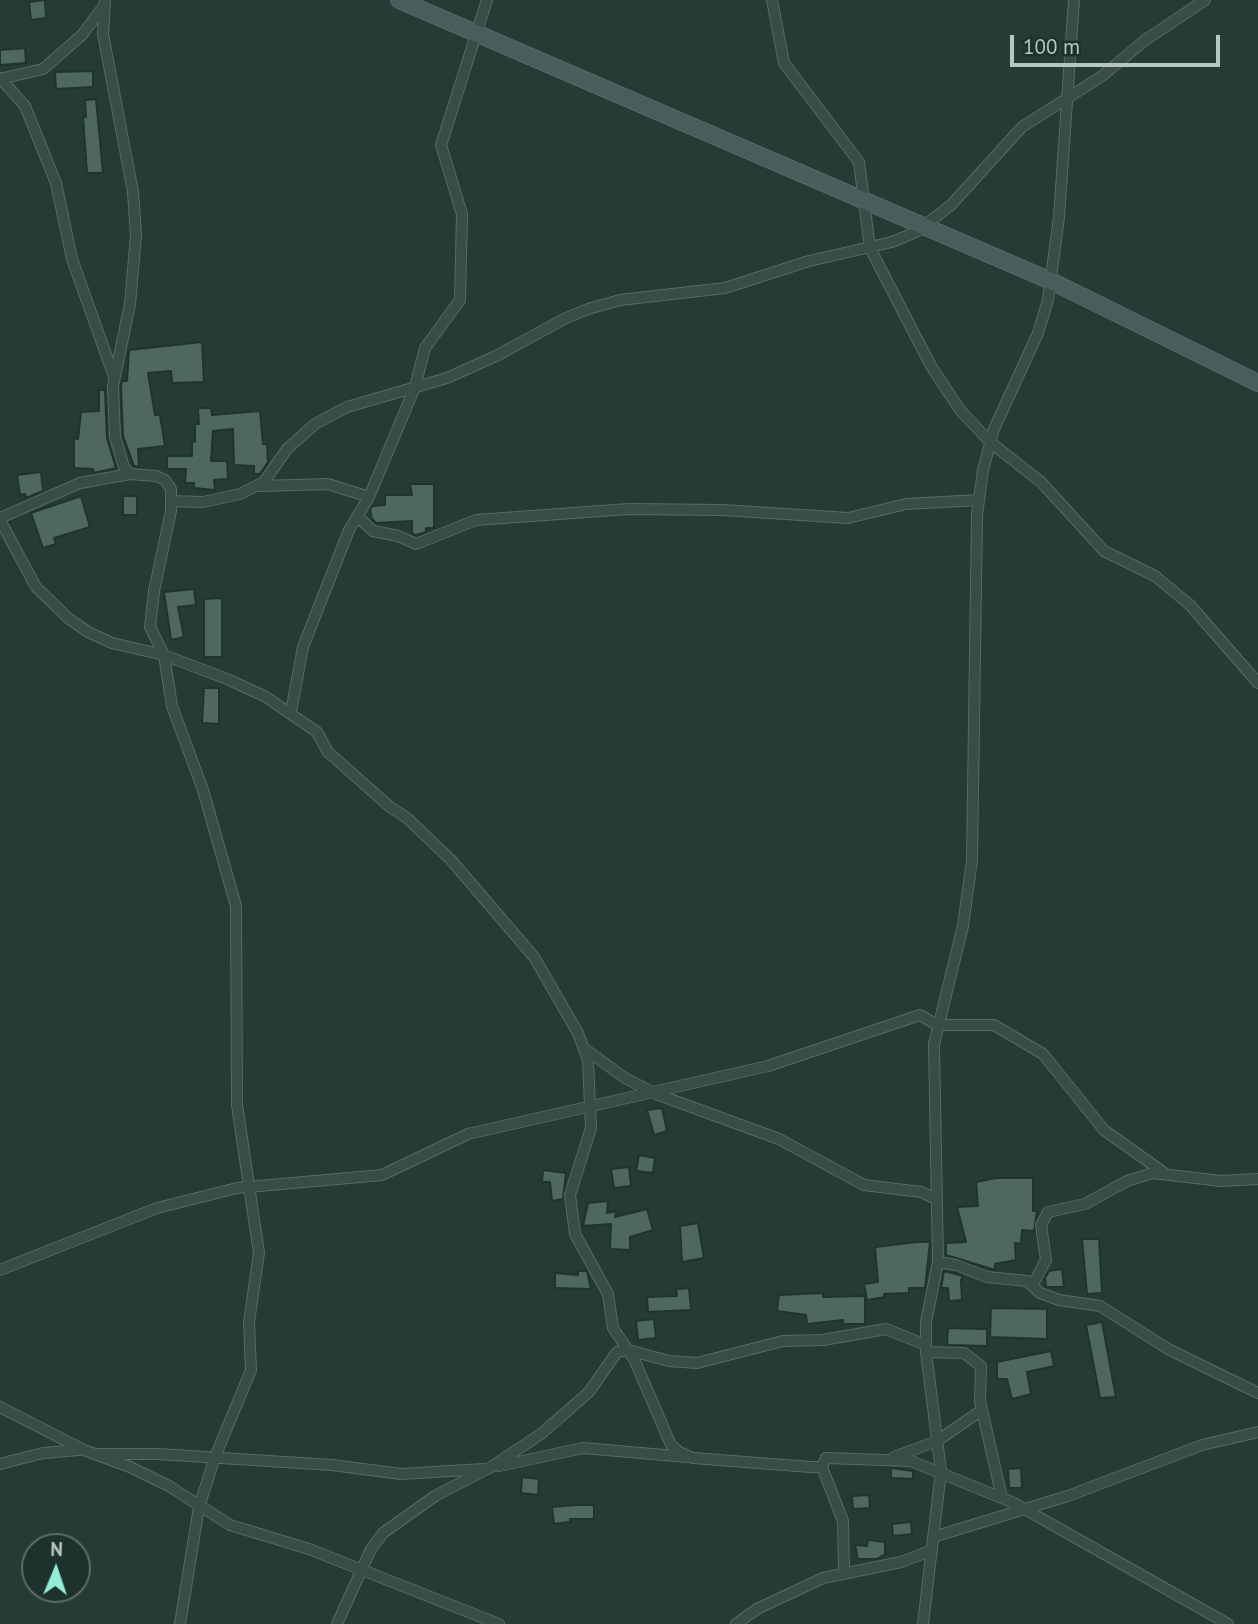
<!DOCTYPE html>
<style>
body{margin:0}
#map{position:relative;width:1258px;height:1624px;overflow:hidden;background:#263b36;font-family:"PT Sans",sans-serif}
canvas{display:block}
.north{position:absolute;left:21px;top:1533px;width:70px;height:70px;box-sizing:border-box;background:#1f312c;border:2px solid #5b6d68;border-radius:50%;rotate:2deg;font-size:19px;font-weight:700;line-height:28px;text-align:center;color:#b6c7c3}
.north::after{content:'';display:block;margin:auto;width:24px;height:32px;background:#93eed9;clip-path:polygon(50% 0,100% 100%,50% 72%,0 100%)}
.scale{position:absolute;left:1010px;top:35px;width:210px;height:32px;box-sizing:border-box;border:4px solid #b6c7c3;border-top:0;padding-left:9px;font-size:21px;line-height:24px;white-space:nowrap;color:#b6c7c3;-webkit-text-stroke:5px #1f312c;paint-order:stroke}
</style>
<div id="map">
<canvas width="1258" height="1624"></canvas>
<div class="north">N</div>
<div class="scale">100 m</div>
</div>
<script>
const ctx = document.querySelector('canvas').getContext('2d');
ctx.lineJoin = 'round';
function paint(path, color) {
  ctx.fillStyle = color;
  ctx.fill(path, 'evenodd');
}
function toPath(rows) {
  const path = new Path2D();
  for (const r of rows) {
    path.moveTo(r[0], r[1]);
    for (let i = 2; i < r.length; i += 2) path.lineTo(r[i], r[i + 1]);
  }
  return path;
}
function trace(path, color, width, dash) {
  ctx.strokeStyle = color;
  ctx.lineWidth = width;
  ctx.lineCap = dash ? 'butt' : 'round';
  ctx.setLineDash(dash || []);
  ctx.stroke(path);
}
const building = toPath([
 [45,0,46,18,31,20,29,2,45,0],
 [25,48,26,63,0,65,0,50,25,48],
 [93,71,93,87,56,89,55,72,93,71],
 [96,99,103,173,87,173,83,117,86,117,85,100,96,99],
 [202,342,204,382,172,383,171,371,148,373,155,415,160,415,165,446,138,449,139,467,134,466,123,436,121,387,122,381,127,381,129,350,202,342],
 [99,390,105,390,107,438,116,468,94,473,93,469,74,468,74,438,78,439,81,412,99,411,99,390],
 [198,408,211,408,212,415,260,411,263,444,267,444,268,462,260,474,254,474,254,466,234,465,233,429,213,431,211,461,227,461,228,479,214,480,215,490,194,488,194,483,185,483,186,469,167,469,167,456,192,456,192,441,195,442,195,424,199,424,198,408],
 [41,472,43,491,26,498,25,494,20,495,17,475,41,472],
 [410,484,434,484,434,528,426,528,426,532,416,535,412,534,412,521,376,523,372,519,370,510,372,506,385,505,385,495,412,495,410,484],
 [81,496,90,527,54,538,56,544,43,548,31,513,81,496],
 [123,496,137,496,137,515,123,515,123,496],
 [194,589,196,605,178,607,184,637,171,640,164,592,194,589],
 [222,598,222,657,204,657,204,599,222,598],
 [204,688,219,688,219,724,202,723,204,688],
 [662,1108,667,1131,654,1135,647,1110,662,1108],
 [639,1155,655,1158,653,1173,636,1171,639,1155],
 [629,1167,631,1186,614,1188,611,1169,629,1167],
 [543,1170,566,1173,563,1199,552,1201,550,1182,542,1182,543,1170],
 [996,1178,1033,1178,1033,1211,1037,1211,1034,1231,1022,1230,1021,1244,1015,1243,1016,1260,995,1264,995,1270,946,1255,946,1243,966,1242,957,1207,978,1206,976,1182,996,1178],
 [608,1201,607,1213,616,1211,615,1217,647,1209,653,1230,630,1237,630,1250,610,1249,611,1224,583,1226,588,1203,608,1201],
 [698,1223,704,1258,682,1262,680,1226,698,1223],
 [1082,1239,1099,1239,1102,1293,1087,1294,1082,1239],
 [917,1242,930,1242,925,1288,909,1288,909,1293,884,1294,885,1297,867,1300,864,1284,878,1282,875,1247,917,1242],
 [1062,1269,1064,1287,1046,1287,1045,1278,1049,1271,1062,1269],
 [578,1271,587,1271,591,1289,555,1288,555,1273,578,1275,578,1271],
 [944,1271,963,1276,961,1280,962,1300,949,1301,948,1288,941,1288,944,1271],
 [689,1288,691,1310,648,1312,647,1297,677,1296,676,1289,689,1288],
 [823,1293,823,1297,865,1296,865,1324,843,1324,843,1320,807,1324,806,1315,777,1311,779,1295,823,1293],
 [991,1308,1047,1309,1047,1339,990,1337,991,1308],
 [654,1319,656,1338,638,1340,636,1321,654,1319],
 [1102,1322,1116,1397,1100,1398,1086,1325,1102,1322],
 [948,1328,987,1329,987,1346,947,1345,948,1328],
 [1051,1351,1054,1366,1027,1372,1031,1394,1012,1399,1007,1379,997,1379,997,1362,1051,1351],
 [891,1468,913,1471,913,1479,891,1478,891,1468],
 [1021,1468,1022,1488,1009,1488,1008,1469,1021,1468],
 [522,1477,539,1479,538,1495,521,1493,522,1477],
 [869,1495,870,1508,853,1509,852,1496,869,1495],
 [575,1505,594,1505,594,1519,570,1519,570,1522,554,1524,552,1507,575,1505],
 [911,1522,912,1534,893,1536,892,1524,911,1522],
 [868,1540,885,1542,885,1554,877,1559,858,1559,855,1545,867,1546,868,1540]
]);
paint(building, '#4f6761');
trace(building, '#21332e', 2);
const street = toPath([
 [105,0,103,34,133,192,136,235,130,304,113,386,115,437,124,467,130,474],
 [772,0,784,63,859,162,870,248,931,366,960,410,990,442,1041,482,1104,551,1155,576,1190,605,1258,683],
 [0,78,25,106,56,183,72,259,113,374],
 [0,79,43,69,82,35,103,7],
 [260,486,328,484,369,497,349,530,303,647,291,712],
 [369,497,415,387,425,348,460,300,462,214,441,145,487,0],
 [172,501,203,502,240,494,264,482,287,449,315,424,347,407,447,378,496,356,566,318,588,309,620,300,725,288,809,261,892,242,916,232,951,205,1022,127,1102,76,1144,41,1205,0],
 [357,516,373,531,398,536,416,544,476,520,629,509,722,510,848,518,906,504,979,500],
 [0,518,80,483,130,474,156,476,165,480,171,489,171,511,154,591,150,627,164,655,172,706,203,790,236,906,237,1105,259,1253,249,1322,251,1370,215,1457,199,1507,180,1624],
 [0,520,36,587,68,618,88,632,112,643,164,655,227,679,266,697,317,732,328,752,390,807,407,818,451,860,534,957,578,1033,588,1060,591,1128,570,1195,575,1234,608,1294,613,1328,634,1359,671,1445,679,1452,693,1458,810,1467,822,1467,826,1458,911,1461,1014,1503,1228,1624],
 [585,1049,625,1078,656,1094,779,1139,864,1185,921,1192,936,1199],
 [938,1262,956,1265,987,1277,1027,1281,1040,1293,1059,1300,1100,1306,1168,1349,1258,1393],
 [0,1270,157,1208,237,1188,382,1175,468,1134,768,1066,920,1015,937,1025,994,1025,1043,1054,1104,1130,1163,1172],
 [1033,1284,1046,1260,1041,1225,1048,1212,1085,1204,1127,1181,1153,1173,1221,1181,1258,1179],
 [926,1352,964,1353,981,1366,980,1401,1002,1498],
 [0,1407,84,1450,130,1467,169,1486,230,1525,309,1549,499,1624],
 [95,1454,158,1454,332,1465,401,1474,483,1469],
 [894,1457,937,1441,982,1410],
 [0,1464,43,1453,79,1450],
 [499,1466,583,1448,687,1457],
 [822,1467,843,1521,844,1572],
 [933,1537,1068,1496,1202,1445,1258,1432],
 [337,1624,371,1549,383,1533,435,1496,491,1467,541,1434,589,1392,617,1352,628,1350,669,1361,697,1363,783,1341,823,1340,886,1329,926,1345],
 [736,1624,757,1609,823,1578,901,1562,930,1551],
 [923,1624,941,1471,926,1352,926,1322,938,1262,934,1044,963,926,972,860,977,515,983,470,994,429,1038,333,1048,300,1059,217,1074,0]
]);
const secondary = toPath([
 [399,0,1051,281,1258,383]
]);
trace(street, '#586a65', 12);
trace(secondary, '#586a65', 18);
trace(street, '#3a4c47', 10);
trace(secondary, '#485e5a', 16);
</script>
